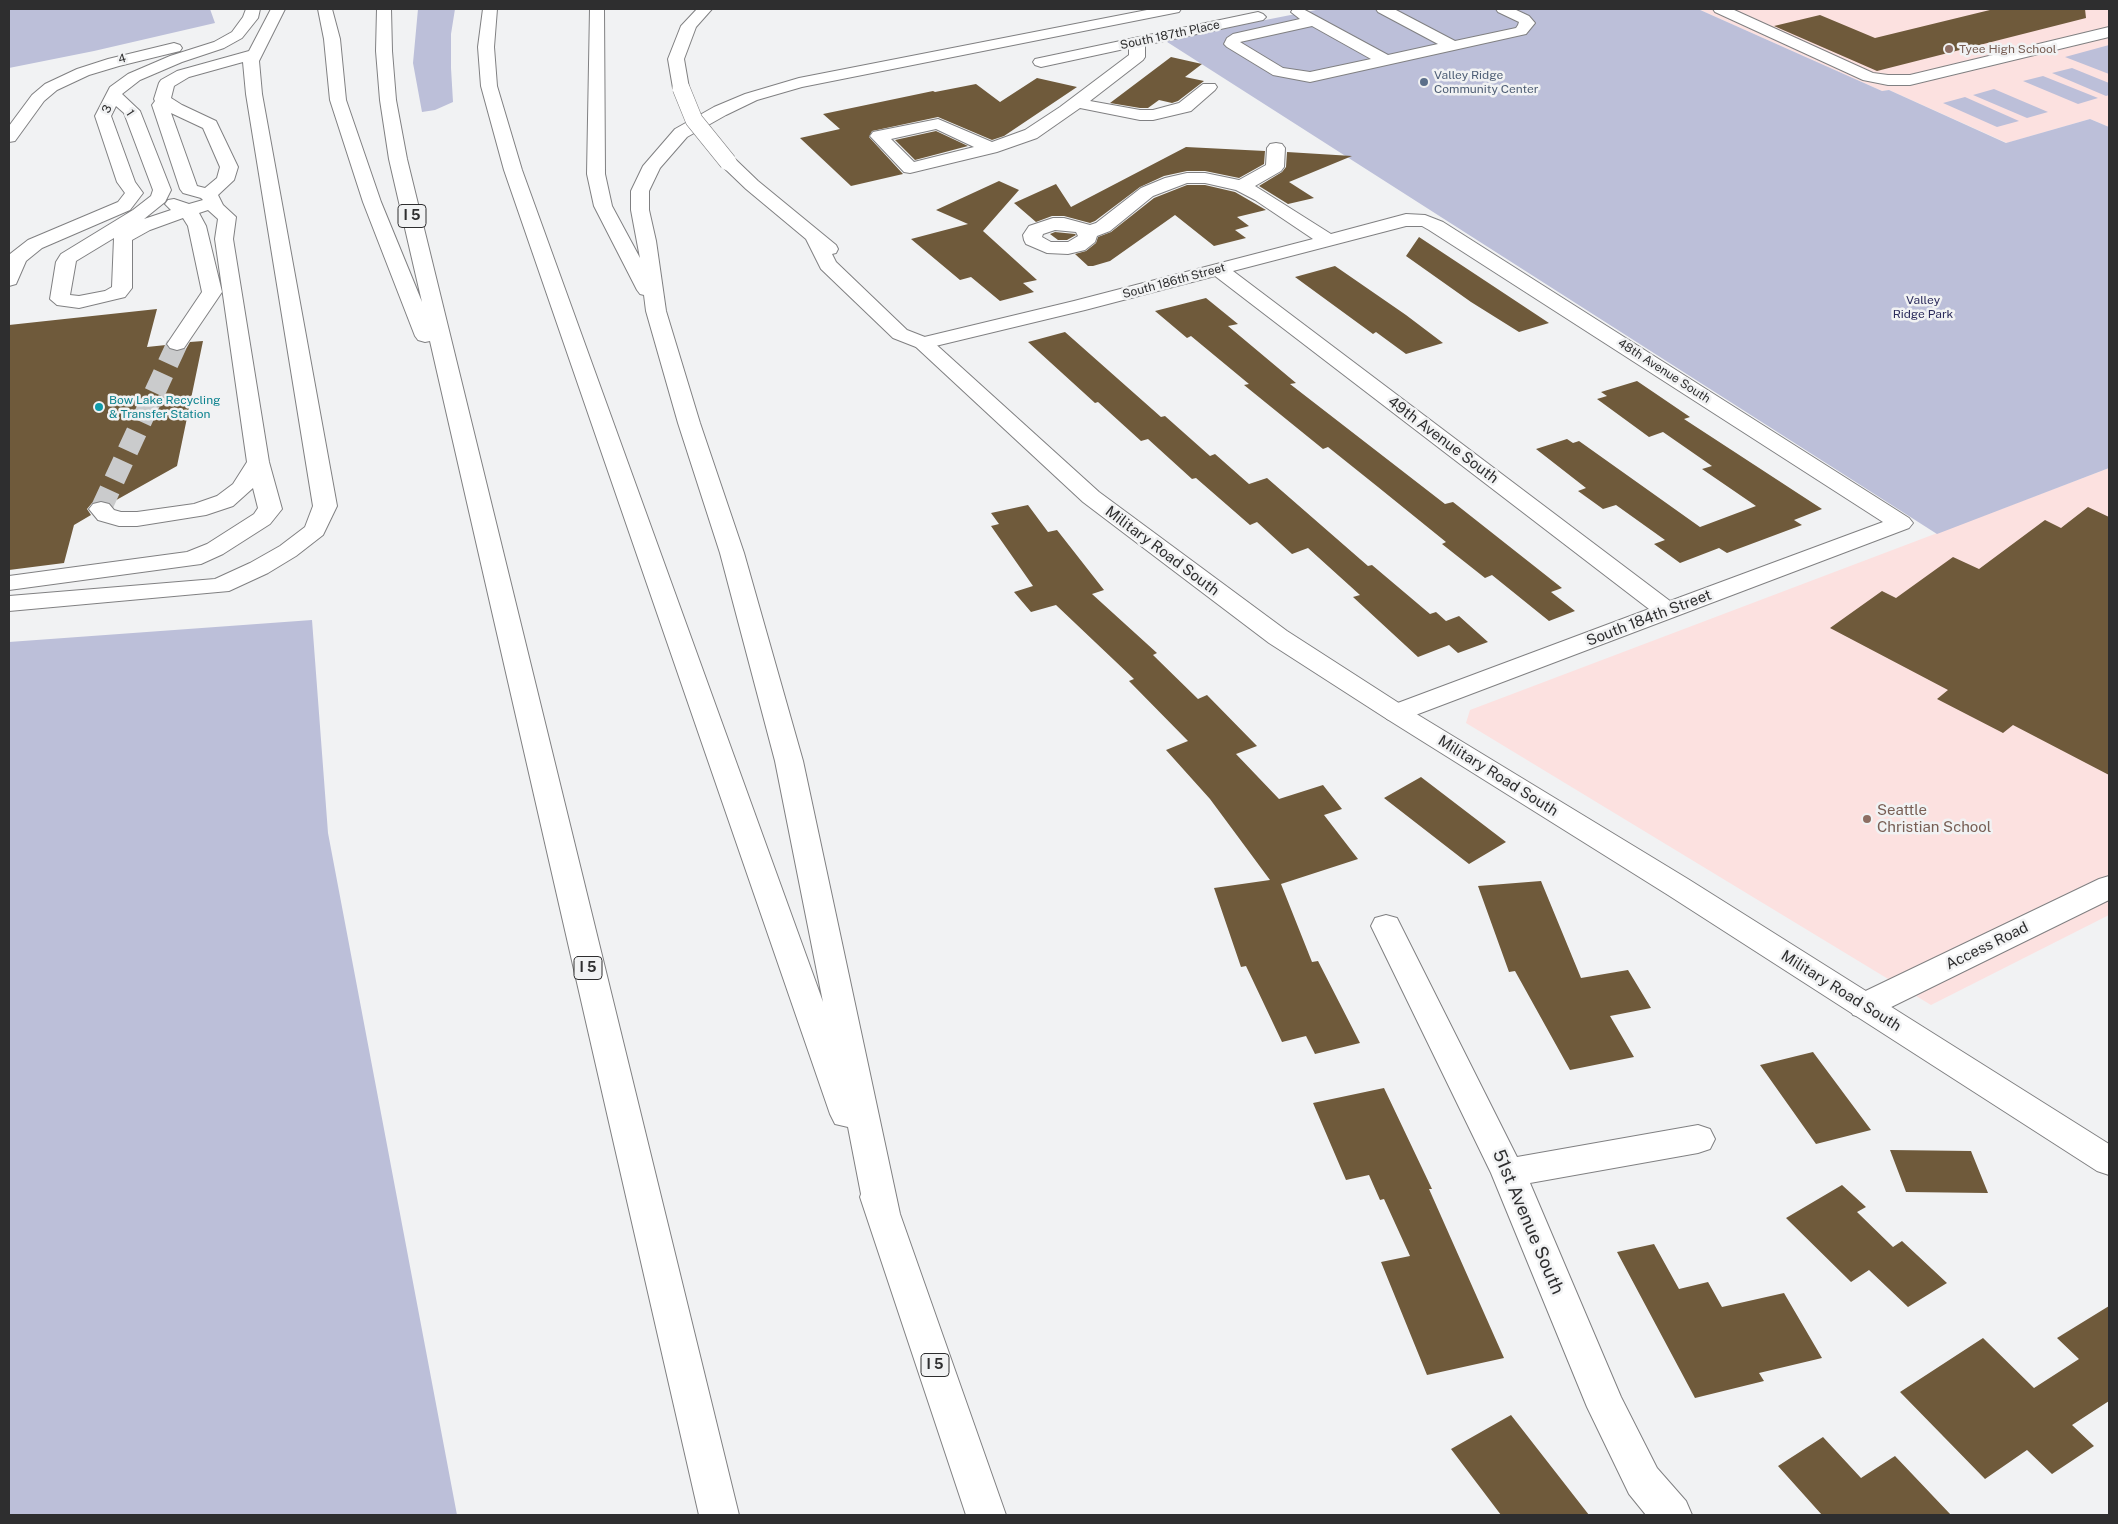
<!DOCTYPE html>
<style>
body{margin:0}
#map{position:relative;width:2118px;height:1524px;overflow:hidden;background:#f1f2f3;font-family:"Public Sans",sans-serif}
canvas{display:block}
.frame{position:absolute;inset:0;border:10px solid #2e2e2f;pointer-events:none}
</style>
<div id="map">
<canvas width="2118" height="1524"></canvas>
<div class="frame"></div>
</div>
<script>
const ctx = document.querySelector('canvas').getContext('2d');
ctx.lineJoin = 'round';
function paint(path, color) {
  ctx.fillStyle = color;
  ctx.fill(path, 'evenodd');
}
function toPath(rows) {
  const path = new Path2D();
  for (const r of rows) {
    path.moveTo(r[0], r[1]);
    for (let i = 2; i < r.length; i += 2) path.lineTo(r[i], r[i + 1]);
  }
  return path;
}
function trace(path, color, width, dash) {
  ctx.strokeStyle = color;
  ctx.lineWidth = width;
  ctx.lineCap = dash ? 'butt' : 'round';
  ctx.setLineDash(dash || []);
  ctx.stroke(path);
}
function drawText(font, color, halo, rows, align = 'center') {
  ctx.font = font + ' "Public Sans",sans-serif';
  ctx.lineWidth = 5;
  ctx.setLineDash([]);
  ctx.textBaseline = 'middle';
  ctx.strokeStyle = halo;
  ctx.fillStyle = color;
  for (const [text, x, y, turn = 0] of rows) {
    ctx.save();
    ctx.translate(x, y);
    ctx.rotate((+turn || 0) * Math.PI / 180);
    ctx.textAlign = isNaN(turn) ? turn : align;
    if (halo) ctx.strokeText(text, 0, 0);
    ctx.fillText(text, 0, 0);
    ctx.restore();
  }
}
paint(toPath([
 [1698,9,2109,9,2109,127,2090,119,2007,143,1889,90,1882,91],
 [2109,468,2109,915,1931,1005,1466,723,1470,710]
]), '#fce1e0');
paint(toPath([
 [9,9,210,9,215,23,94,51,9,68],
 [418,9,455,9,451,34,451,68,453,102,435,110,422,112,413,63],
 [1321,9,1698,9,1882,91,1889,90,2006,143,2090,119,2109,127,2109,468,1937,534,1164,40],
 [2109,45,2109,74,2065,57],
 [2072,68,2109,83,2109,95,2106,96,2052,73],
 [2043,76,2098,98,2078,104,2023,81],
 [1994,89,2048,112,2027,118,1973,95],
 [1965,97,2019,121,1997,127,1943,103],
 [312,620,328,833,457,1515,9,1515,9,642]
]), '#bcbfd9');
paint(toPath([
 [1994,9,2085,9,2086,18,1877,71,1774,26,1820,15,1875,38],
 [1171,57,1202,64,1185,77,1204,81,1178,101,1172,103,1159,100,1148,108,1140,108,1110,103],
 [1037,78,1077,87,1004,136,992,140,938,117,872,131,869,137,903,174,851,186,800,138,840,129,823,114,933,91,935,92,976,84,1000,102],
 [936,131,968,146,915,160,895,140],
 [1186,147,1265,151,1264,164,1239,178,1205,171,1187,171,1164,176,1140,187,1095,221,1090,223,1064,216,1052,216,1036,222,1014,203,1056,184,1071,207],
 [1287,152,1352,156,1289,182,1314,198,1288,204,1259,186,1282,172,1286,167],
 [999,181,1019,190,983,231,1037,280,1023,283,1034,292,1000,301,971,277,960,280,911,239,968,224,936,210],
 [1187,185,1205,185,1235,192,1266,210,1237,217,1249,226,1235,230,1246,238,1214,246,1175,215,1110,261,1093,266,1088,266,1075,254,1086,251,1096,243,1098,237,1111,232,1154,198],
 [1055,232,1075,234,1076,235,1067,240,1058,240,1050,234],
 [1419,237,1549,323,1519,332,1471,302,1406,256],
 [1335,266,1406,315,1443,343,1406,354,1376,332,1373,334,1295,277],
 [1206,298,1238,324,1228,326,1296,383,1290,384,1445,504,1453,502,1562,588,1551,592,1575,611,1549,621,1492,575,1485,578,1442,544,1446,542,1378,487,1328,447,1323,449,1244,385,1249,384,1191,336,1187,338,1155,311],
 [157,309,147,347,166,345,169,350,178,352,186,349,190,342,203,341,177,466,111,503,101,500,92,503,87,509,91,515,74,525,64,563,9,570,9,325],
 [1065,332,1161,417,1165,416,1210,456,1215,454,1249,484,1267,478,1368,566,1372,565,1430,614,1436,612,1446,621,1459,616,1488,642,1458,653,1449,645,1418,657,1353,597,1360,595,1308,548,1292,554,1257,522,1250,525,1196,478,1192,479,1148,439,1141,441,1098,402,1095,403,1028,342],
 [1637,381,1690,417,1684,419,1822,509,1794,520,1802,525,1727,553,1719,548,1680,563,1654,544,1665,540,1616,505,1603,509,1578,491,1586,488,1536,449,1567,439,1573,443,1579,441,1700,527,1756,506,1702,469,1712,466,1663,432,1649,437,1597,399,1607,396,1601,392],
 [1028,505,1048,532,1057,530,1104,590,1092,594,1157,653,1153,655,1198,699,1207,695,1257,746,1236,754,1279,799,1323,785,1342,809,1324,815,1358,859,1281,884,1312,962,1318,961,1360,1043,1315,1054,1306,1036,1282,1042,1246,966,1241,967,1214,888,1270,880,1210,799,1166,750,1188,741,1129,681,1134,679,1056,605,1031,612,1014,592,1033,586,991,526,999,524,991,513],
 [2088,507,2109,517,2109,775,2013,725,2003,733,1937,699,1948,690,1830,628,1882,591,1896,598,1953,557,1979,569,2045,520,2061,528],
 [1421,777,1506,842,1469,864,1384,798],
 [1541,881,1581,978,1628,970,1651,1008,1610,1016,1634,1057,1570,1070,1515,971,1509,972,1478,886],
 [1813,1052,1871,1130,1816,1144,1760,1065],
 [1384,1088,1432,1189,1429,1189,1504,1358,1427,1375,1381,1262,1410,1256,1384,1199,1380,1200,1369,1175,1346,1180,1313,1103],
 [1890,1150,1971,1151,1988,1193,1906,1192],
 [1842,1185,1866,1207,1857,1212,1893,1247,1902,1241,1947,1283,1908,1307,1869,1270,1851,1282,1786,1218],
 [1654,1244,1679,1289,1708,1282,1722,1307,1784,1293,1822,1358,1759,1373,1764,1381,1695,1398,1617,1252],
 [2109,1306,2109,1401,2072,1425,2094,1446,2052,1474,2027,1450,1985,1479,1900,1392,1983,1338,2034,1388,2079,1359,2057,1338],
 [1511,1415,1589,1515,1501,1515,1451,1449],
 [1823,1437,1861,1478,1895,1456,1951,1515,1822,1515,1778,1466]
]), '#6f5a3b');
trace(toPath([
 [101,509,177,344]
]), '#cacbcc', 21, [21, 11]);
const minor = toPath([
 [246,9,260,9,258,18,242,38,224,48,182,62,140,80,122,94,140,111,171,190,165,202,144,219,171,210,165,204,168,200,174,199,189,204,203,200,201,198,183,193,180,189,152,105,155,101,154,99,159,83,161,80,177,71,249,51,271,9,285,9,259,61,262,94,337,506,323,535,296,556,268,573,229,591,9,611,9,596,215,579,250,563,280,546,305,527,313,506,246,94,243,62,189,77,174,86,171,98,182,105,216,121,238,167,234,180,218,195,223,205,236,217,233,239,269,462,282,509,270,524,223,554,201,564,9,590,9,576,187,552,207,544,254,514,258,508,253,488,233,506,206,515,137,526,119,526,98,520,89,509,93,504,101,502,109,504,114,510,121,512,137,512,194,504,217,496,233,484,247,462,215,239,218,219,208,210,199,213,206,226,222,292,184,348,177,350,170,348,167,344,202,292,188,226,183,218,150,230,132,240,132,288,125,297,79,308,57,305,50,299,56,262,61,254,133,210,151,196,153,190,124,113,116,106,111,116,135,182,143,193,130,210,42,248,26,261,16,284,9,286,10,254,28,240,118,202,125,193,117,182,95,116,110,87,128,74,170,56,214,42,232,32,243,17,246,9],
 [171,113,203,128,220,167,217,178,205,188,197,186,171,113],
 [114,238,112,287,105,291,79,296,70,295,76,261,114,238],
 [1293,9,1303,9,1388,55,1438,44,1378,12,1376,9,1394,9,1455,41,1516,28,1518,25,1519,22,1498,12,1496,9,1514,9,1529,16,1535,23,1526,34,1310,82,1273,75,1227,47,1224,44,1227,38,1233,34,1300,19,1291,12,1293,9],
 [1312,26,1371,59,1310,72,1283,68,1240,42,1312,26],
 [1713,9,1732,9,1873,73,1888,75,1910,75,2109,27,2109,37,1910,85,1888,85,1863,80,1715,12,1713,9],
 [1258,12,1263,14,1266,17,1263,20,1145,45,1145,57,1143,60,1090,101,1140,110,1153,110,1179,103,1203,84,1215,84,1217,87,1215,90,1191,111,1153,120,1140,120,1080,108,1037,138,997,152,910,173,904,172,870,136,873,132,938,119,992,142,1025,130,1060,107,1129,55,1129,48,1041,67,1035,65,1033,62,1035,59,1258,12],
 [936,129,974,147,914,162,891,139,936,129],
 [174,43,180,45,182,48,180,51,119,66,89,75,57,90,44,101,15,141,9,142,9,126,32,95,45,84,77,69,108,59,174,43],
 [1276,143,1282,144,1285,148,1284,167,1281,171,1255,186,1331,234,1406,214,1425,215,1443,222,1909,518,1913,523,1909,528,1405,719,1396,722,1387,719,1383,713,1387,707,1649,609,1215,276,1085,310,923,349,916,347,913,343,916,339,1074,301,1313,239,1255,200,1236,190,1205,183,1187,183,1153,196,1110,231,1097,236,1095,242,1085,250,1068,254,1047,253,1026,244,1024,240,1023,235,1029,226,1053,218,1064,218,1090,225,1096,223,1141,188,1165,178,1187,173,1205,173,1239,180,1266,165,1267,148,1270,144,1276,143],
 [1406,226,1422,226,1429,230,1883,522,1670,601,1233,271,1406,226],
 [1055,230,1076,232,1078,236,1068,242,1051,242,1042,237,1043,234,1055,230],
 [2109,876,2109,900,1875,1015,1864,1018,1853,1015,1848,1006,1853,997,2099,879,2109,876],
 [1386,915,1397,918,1401,926,1517,1157,1698,1125,1710,1129,1715,1139,1710,1149,1698,1153,1530,1183,1621,1397,1657,1468,1686,1501,1692,1515,1646,1515,1629,1494,1587,1407,1491,1173,1371,926,1375,918,1386,915]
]);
const major = toPath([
 [697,9,712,9,696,27,684,59,689,88,687,91,681,93,675,91,673,88,668,59,681,26,697,9],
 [728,157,734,158,758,181,836,245,838,249,836,253,832,254,836,262,907,330,930,339,1099,492,1287,631,1405,707,1688,879,2109,1144,2109,1175,2097,1171,1668,895,1387,719,1269,643,1083,502,916,347,893,338,821,269,806,239,746,189,722,166,719,162,722,158,728,157]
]);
const highway = toPath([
 [318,9,332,9,340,39,346,100,381,202,422,302,389,159,380,100,376,51,377,9,391,9,392,51,396,100,407,159,739,1515,699,1515,430,341,425,342,418,340,415,336,363,202,330,100,324,39,318,9],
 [483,9,497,9,494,47,497,86,522,170,823,1002,775,761,720,553,678,423,646,311,644,295,640,294,637,290,594,206,587,174,590,9,604,9,605,174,612,206,640,258,631,210,631,191,643,166,675,129,714,107,745,94,799,78,1152,9,1181,9,1179,12,1174,13,802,87,757,100,726,115,687,137,660,168,649,191,649,210,656,241,666,311,700,423,744,553,803,761,900,1214,1006,1515,966,1515,860,1197,861,1194,848,1127,835,1124,830,1114,504,170,481,86,478,47,483,9]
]);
trace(minor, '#808082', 2);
trace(major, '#808082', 2);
trace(highway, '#808082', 2);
paint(minor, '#fff');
paint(major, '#fff');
paint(highway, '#fff');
const majorBridge = toPath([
 [681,88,694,120,728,162]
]);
trace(majorBridge, '#808082', 18, []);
trace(majorBridge, '#fff', 17);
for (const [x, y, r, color] of [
 [1949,49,5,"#8d6e63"],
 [1424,82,5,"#5c6f8a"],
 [99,407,5,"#0f9aa8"],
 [1867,819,5,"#8d6e63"]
]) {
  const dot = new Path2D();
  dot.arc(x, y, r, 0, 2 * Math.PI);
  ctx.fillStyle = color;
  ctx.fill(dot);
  trace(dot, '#f1f2f3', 2);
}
drawText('12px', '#2e2e2f', '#f1f2f3', [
 ["South 187th Place",1170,35,-12],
 ["4",122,59,-16],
 ["3",107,109,-67],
 ["1",130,113,57],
 ["South 186th Street",1174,281,-15],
 ["48th Avenue South",1664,371,33]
]);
drawText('12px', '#785e54', '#f1f2f3', [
 ["Tyee High School",1959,49]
], 'left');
drawText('12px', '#4e5e75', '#f1f2f3', [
 ["Valley Ridge",1434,75],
 ["Community Center",1434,89]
], 'left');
drawText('12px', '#2c2c5c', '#f1f2f3', [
 ["Valley",1923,300],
 ["Ridge Park",1923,314]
]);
drawText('12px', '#0d838f', '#f1f2f3', [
 ["Bow Lake Recycling",109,400],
 ["& Transfer Station",109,414]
], 'left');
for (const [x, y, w] of [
 [412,216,28],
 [588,968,28],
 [935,1365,28]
]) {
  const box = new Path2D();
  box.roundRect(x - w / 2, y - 11.5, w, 23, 4);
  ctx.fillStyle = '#f1f2f3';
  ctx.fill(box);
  trace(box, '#2e2e2f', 1);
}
drawText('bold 14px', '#2e2e2f', null, [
 ["I 5",412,216],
 ["I 5",588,968],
 ["I 5",935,1365]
]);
drawText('15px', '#2e2e2f', '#f1f2f3', [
 ["49th Avenue South",1443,440,37],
 ["Military Road South",1162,551,37],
 ["South 184th Street",1649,618,-21],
 ["Military Road South",1498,776,32],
 ["Access Road",1987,946,-26],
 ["Military Road South",1841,991,32]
]);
drawText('15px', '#785e54', '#f1f2f3', [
 ["Seattle",1877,810],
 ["Christian School",1877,827]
], 'left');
drawText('18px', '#2e2e2f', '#f1f2f3', [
 ["51st Avenue South",1528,1222,67]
]);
</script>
